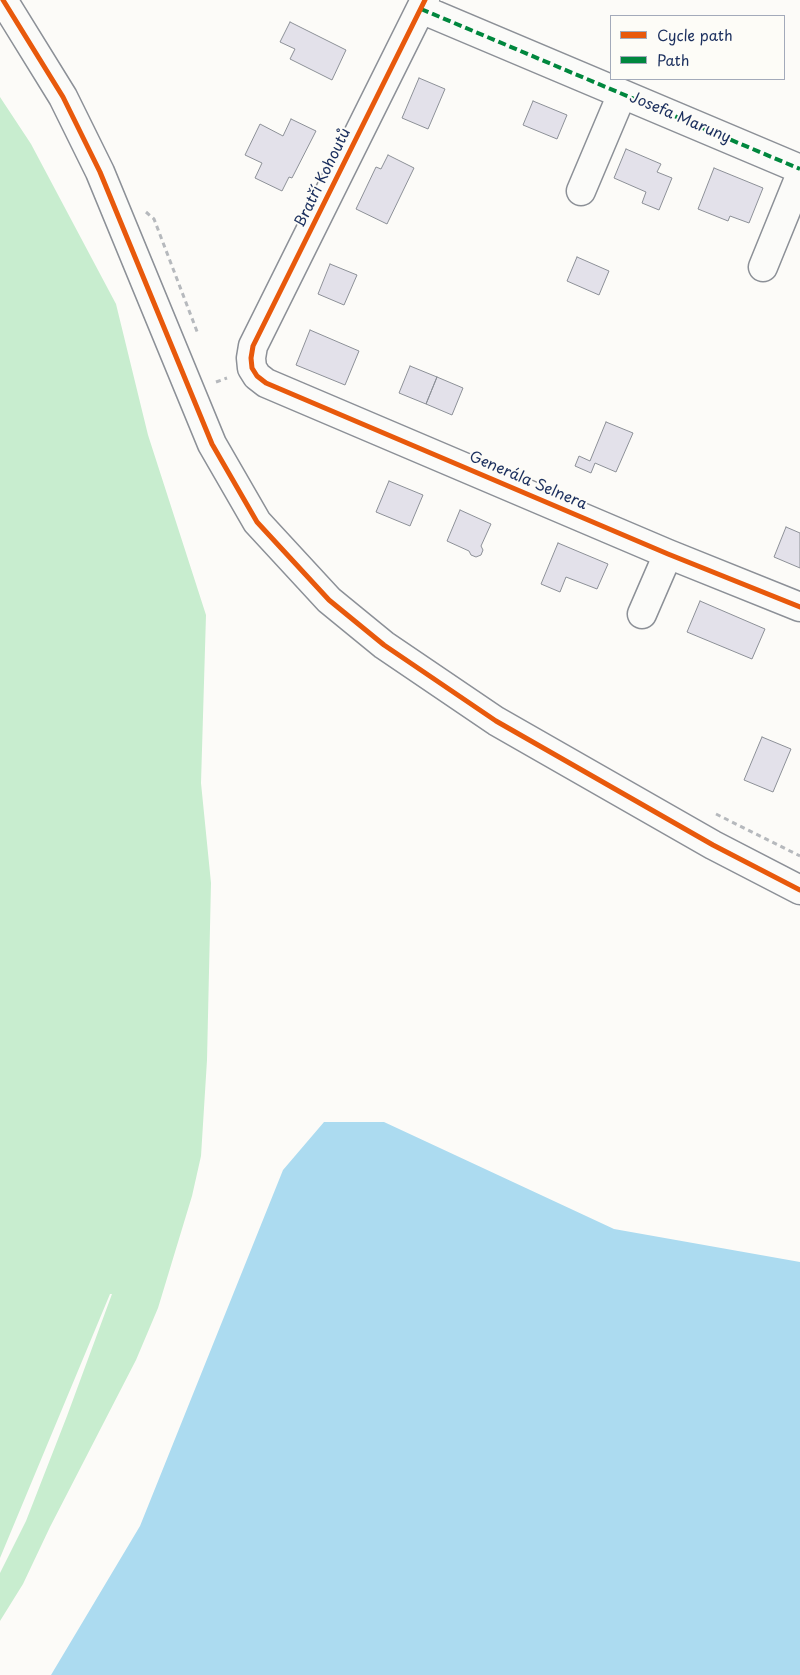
<!DOCTYPE html>
<meta charset="utf-8">
<style>
body{margin:0}
#map{position:relative;width:800px;height:1675px;overflow:hidden;background:#fcfbf8;font-family:"Playpen Sans",sans-serif}
canvas{display:block}
.legend{position:absolute;left:610px;top:15px;width:175px;height:65px;box-sizing:border-box;background:#fdfcf7;border:1px solid #a3aaba;margin:0;padding:6px 9px;list-style:none;font-size:15px;color:#1b2f5e}
.legend li{display:flex;align-items:center;gap:10px;height:25px}
.legend b{width:25px;border:1px solid #a3aaba}
</style>
<div id="map">
<canvas width="800" height="1675"></canvas>
<ul class="legend">
<li><b style="height:6px;background:#e8590c"></b>Cycle path</li>
<li><b style="height:6px;background:#00873e"></b>Path</li>
</ul>
</div>
<script>
const ctx = document.querySelector('canvas').getContext('2d');
ctx.lineJoin = 'round';
function paint(path, color) {
  ctx.fillStyle = color;
  ctx.fill(path, 'evenodd');
}
function toPath(rows) {
  const path = new Path2D();
  for (const r of rows) {
    path.moveTo(r[0], r[1]);
    for (let i = 2; i < r.length; i += 2) path.lineTo(r[i], r[i + 1]);
  }
  return path;
}
function trace(path, color, width, dash) {
  ctx.strokeStyle = color;
  ctx.lineWidth = width;
  ctx.lineCap = dash ? 'butt' : 'round';
  ctx.setLineDash(dash || []);
  ctx.stroke(path);
}
function drawText(font, color, halo, rows, align = 'center') {
  ctx.font = font + ' "Playpen Sans",sans-serif';
  ctx.lineWidth = 4;
  ctx.setLineDash([]);
  ctx.textBaseline = 'middle';
  ctx.strokeStyle = halo;
  ctx.fillStyle = color;
  for (const [text, x, y, turn = 0] of rows) {
    ctx.save();
    ctx.translate(x, y);
    ctx.rotate((+turn || 0) * Math.PI / 180);
    ctx.textAlign = isNaN(turn) ? turn : align;
    if (halo) ctx.strokeText(text, 0, 0);
    ctx.fillText(text, 0, 0);
    ctx.restore();
  }
}
paint(toPath([
 [0,97,31,144,116,304,148,435,206,615,201,783,211,883,207,1060,201,1156,192,1196,158,1308,136,1360,50,1527,23,1584,0,1621,0,1573,26,1521,67,1416,112,1294,110,1294,0,1558]
]), '#c8edcf');
paint(toPath([
 [324,1122,384,1122,614,1229,800,1262,800,1675,51,1675,140,1526,283,1170]
]), '#acdbf0');
const building = toPath([
 [290,22,346,50,332,80,290,59,295,49,280,42,290,22],
 [419,78,445,89,428,129,402,118,419,78],
 [533,101,567,115,557,139,523,125,533,101],
 [291,119,316,131,292,178,289,177,282,191,255,178,262,163,245,155,260,124,283,136,291,119],
 [626,149,661,164,657,172,672,178,659,210,642,203,646,192,614,178,626,149],
 [388,155,414,168,387,224,356,209,376,167,381,169,388,155],
 [714,168,763,188,749,223,730,216,728,221,698,209,714,168],
 [577,257,609,271,599,295,567,281,577,257],
 [330,264,357,275,344,305,318,294,330,264],
 [310,330,359,351,345,385,296,365,310,330],
 [410,366,437,377,426,404,399,393,410,366],
 [437,377,463,388,452,415,426,404,437,377],
 [606,422,633,433,616,472,595,463,591,473,575,466,579,456,590,461,606,422],
 [389,481,423,495,410,526,376,512,389,481],
 [460,510,491,524,481,546,483,550,481,555,476,557,471,555,469,551,447,541,460,510],
 [786,527,800,533,800,568,774,557,786,527],
 [558,543,608,564,597,589,566,577,560,592,541,584,558,543],
 [700,601,765,629,752,659,687,632,700,601],
 [762,737,791,749,773,792,744,780,762,737]
]);
paint(building, '#e3e1ea');
trace(building, '#8c9097', 1);
const minor = toPath([
 [3,0,63,97,100,172,212,444,257,522,329,600,384,645,496,721,713,845,800,890],
 [425,0,253,346,251,358,252,368,257,376,266,383,668,554,800,607],
 [421,9,800,169],
 [581,191,622,94],
 [763,267,800,176],
 [642,614,668,554]
]);
trace(minor, '#8c9097', 31);
trace(toPath([
 [146,212,154,219,198,334],
 [216,382,227,378],
 [716,814,800,856]
]), '#b6b9bd', 3, [5, 4]);
trace(minor, '#fbfbf9', 28);
trace(toPath([
 [421,9,800,169]
]), '#00873e', 4, [8, 4]);
trace(toPath([
 [3,0,63,97,100,172,212,444,257,522,329,600,384,645,496,721,713,845,800,890],
 [425,0,253,346,251,358,252,368,257,376,266,383,668,554,800,607]
]), '#e8590c', 5);
drawText('15px', '#1b2f5e', '#fdfcf7', [
 ["Josefa Maruny",680,118,23],
 ["Bratří Kohoutů",323,178,-64],
 ["Generála Selnera",528,481,23]
]);
</script>
